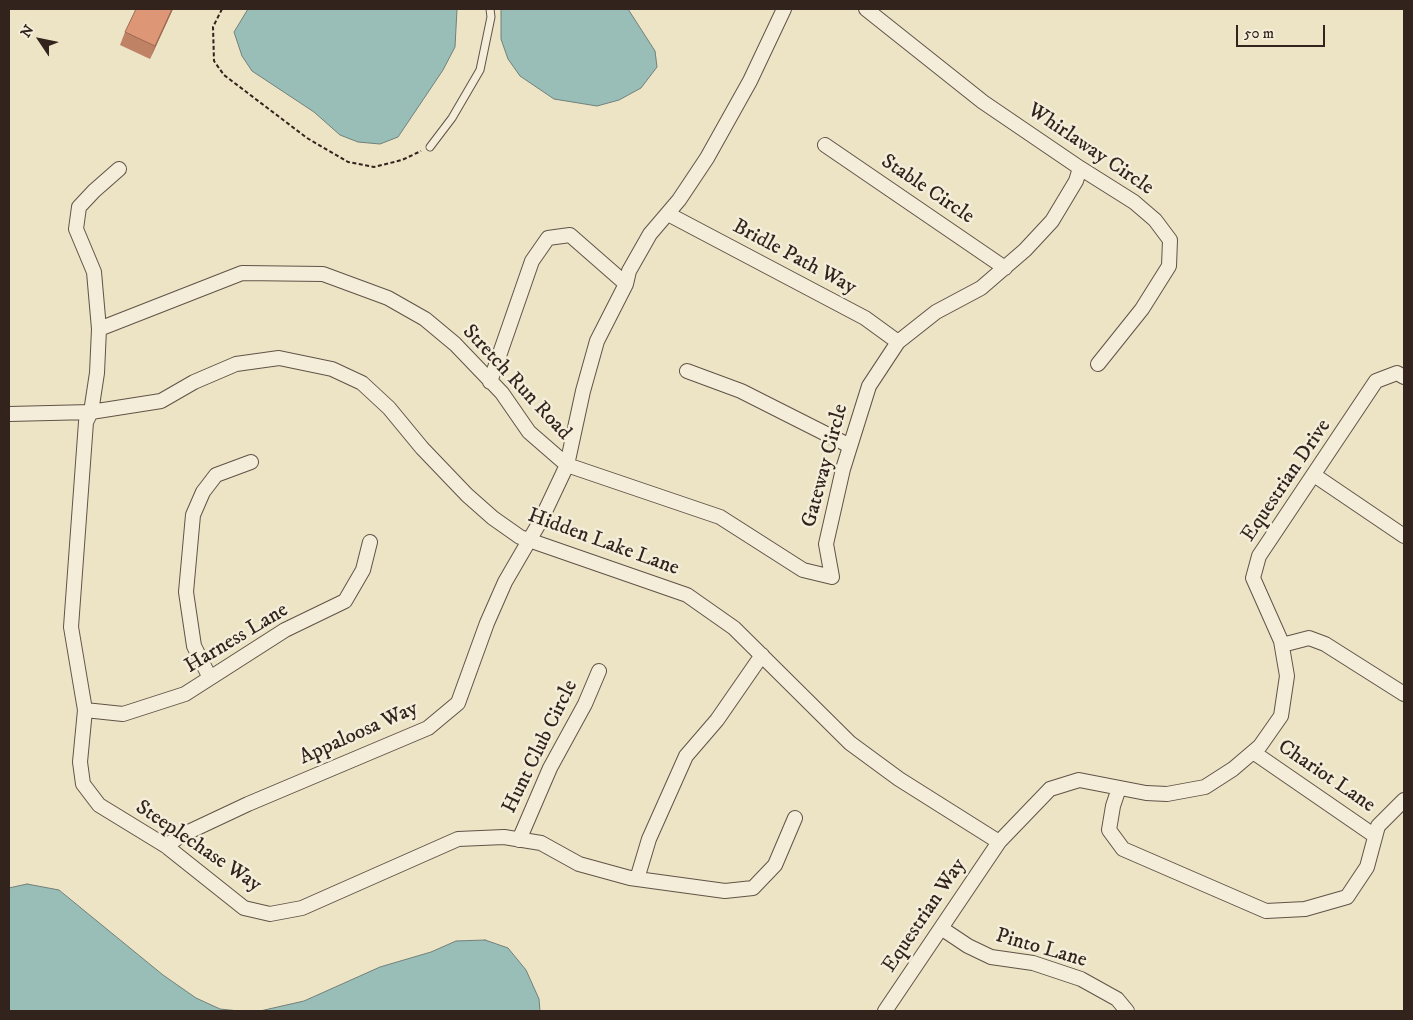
<!DOCTYPE html>
<style>
body{margin:0}
#map{position:relative;width:1413px;height:1020px;overflow:hidden;background:#ede3c5;font-family:"IM FELL DW Pica",serif}
canvas{display:block}
.frame{position:absolute;inset:0;border:10px solid #32231d;pointer-events:none}
.north{position:absolute;left:15px;top:15px;width:50px;height:50px;-webkit-text-stroke:4px #f3edd9;paint-order:stroke;rotate:304deg;font-size:14px;font-weight:700;line-height:20px;text-align:center;color:#32231d}
.north::after{content:'';display:block;margin:auto;width:18px;height:22px;background:#32231d;clip-path:polygon(50% 0,100% 100%,50% 72%,0 100%)}
.scale{position:absolute;left:1236px;top:25px;width:89px;height:22px;box-sizing:border-box;border:2px solid #32231d;border-top:0;padding-left:6px;font-size:15px;line-height:18px;white-space:nowrap;color:#32231d;-webkit-text-stroke:4px #f3edd9;paint-order:stroke}
</style>
<div id="map">
<canvas width="1413" height="1020"></canvas>
<div class="frame"></div>
<div class="north">N</div>
<div class="scale">50 m</div>
</div>
<script>
const ctx = document.querySelector('canvas').getContext('2d');
ctx.lineJoin = 'round';
function paint(path, color) {
  ctx.fillStyle = color;
  ctx.fill(path, 'evenodd');
}
function toPath(rows) {
  const path = new Path2D();
  for (const r of rows) {
    path.moveTo(r[0], r[1]);
    for (let i = 2; i < r.length; i += 2) path.lineTo(r[i], r[i + 1]);
  }
  return path;
}
function trace(path, color, width, dash) {
  ctx.strokeStyle = color;
  ctx.lineWidth = width;
  ctx.lineCap = dash ? 'butt' : 'round';
  ctx.setLineDash(dash || []);
  ctx.stroke(path);
}
function drawText(font, color, halo, rows, align = 'center') {
  ctx.font = font + ' "IM FELL DW Pica",serif';
  ctx.lineWidth = 5;
  ctx.setLineDash([]);
  ctx.textBaseline = 'middle';
  ctx.strokeStyle = halo;
  ctx.fillStyle = color;
  for (const [text, x, y, turn = 0] of rows) {
    ctx.save();
    ctx.translate(x, y);
    ctx.rotate((+turn || 0) * Math.PI / 180);
    ctx.textAlign = isNaN(turn) ? turn : align;
    if (halo) ctx.strokeText(text, 0, 0);
    ctx.fillText(text, 0, 0);
    ctx.restore();
  }
}
const water = toPath([
 [248,9,457,9,455,47,443,70,398,137,380,144,358,142,340,135,314,112,252,71,242,56,234,32,248,9],
 [501,9,628,9,655,51,657,67,641,88,619,100,597,106,554,99,520,76,508,59,501,39,501,9],
 [27,884,59,890,163,975,196,998,220,1009,239,1011,9,1011,9,888,27,884],
 [485,940,508,948,526,970,539,999,540,1011,260,1011,304,1001,380,967,431,952,456,941,485,940]
]);
paint(water, '#99beb8');
trace(water, '#70807a', 1);
const lane = toPath([
 [430,147,452,118,480,70,491,17,490,9]
]);
const street = toPath([
 [866,9,983,102,1080,168,1134,202,1155,220,1170,240,1169,266,1142,309,1098,364],
 [825,145,1005,268],
 [119,169,94,191,79,207,76,229,94,272,99,329,97,373,91,412,86,422,71,627,85,710,80,762,83,784,99,805,166,846,244,908,270,914,302,908,458,839,504,837,541,843,579,864,630,878,725,891,753,888,775,865,795,818],
 [668,214,865,318,898,342],
 [99,329,242,273,323,274,388,298,425,319,455,344,502,393,529,432,567,465,720,517,803,570,832,577,826,544,843,469,869,386,898,342,936,312,981,288,1025,250,1052,221,1076,181,1080,168],
 [687,371,741,391,850,446],
 [490,382,532,261,548,238,570,235,626,284],
 [9,414,91,412,161,401,194,382,236,364,279,358,332,369,362,383,389,408,422,448,467,495,493,518,520,537,687,595,734,628,850,743,899,779,999,842],
 [1314,475,1404,536],
 [1282,645,1309,638,1325,644,1404,694],
 [210,678,194,646,186,592,193,515,203,492,216,475,251,462],
 [85,710,123,714,185,694,285,630,345,601,363,570,370,542],
 [1253,752,1375,836],
 [1119,788,1113,806,1109,830,1123,849,1266,911,1305,909,1347,897,1367,867,1378,826,1404,800],
 [519,840,550,768,585,704,599,671],
 [166,846,182,835,248,804,428,728,458,703,487,623,505,582,541,520,567,465,583,391,597,341,626,284,629,271,650,234,679,200,707,158,750,81,784,9],
 [637,879,649,839,686,756,717,720,762,655],
 [941,928,968,946,991,957,1033,963,1081,979,1117,999,1127,1011],
 [885,1011,999,842,1050,789,1079,780,1146,793,1167,794,1205,787,1233,769,1260,746,1281,716,1287,676,1281,641,1253,578,1259,556,1376,381,1397,373,1404,377]
]);
trace(lane, '#615347', 9);
trace(street, '#615347', 16);
trace(toPath([
 [222,9,213,27,214,61,224,75,307,138,348,162,374,167,402,160,421,151]
]), '#32231d', 2, [4, 2.5]);
trace(lane, '#f3edd9', 7);
trace(street, '#f3edd9', 14);
paint(toPath([
 [173,9,150,59,120,45,125,32]
]), '#bf8265');
paint(toPath([
 [172,9,173,9,150,59,155,46]
]), '#9b6a53');
const building = toPath([
 [136,9,172,9,155,46,125,32,136,9]
]);
paint(building, '#de9776');
trace(building, '#9b6a53', 1);
drawText('21px', '#32231d', '#f3edd9', [
 ["Whirlaway Circle",1090,150,34],
 ["Stable Circle",927,190,34],
 ["Bridle Path Way",794,258,28],
 ["Stretch Run Road",516,383,47],
 ["Gateway Circle",826,466,-75],
 ["Equestrian Drive",1287,481,-56],
 ["Hidden Lake Lane",603,543,20],
 ["Harness Lane",237,639,-31],
 ["Appaloosa Way",359,734,-24],
 ["Hunt Club Circle",541,747,-64],
 ["Chariot Lane",1326,777,34],
 ["Steeplechase Way",198,847,34],
 ["Equestrian Way",925,916,-56],
 ["Pinto Lane",1041,949,16]
]);
</script>
